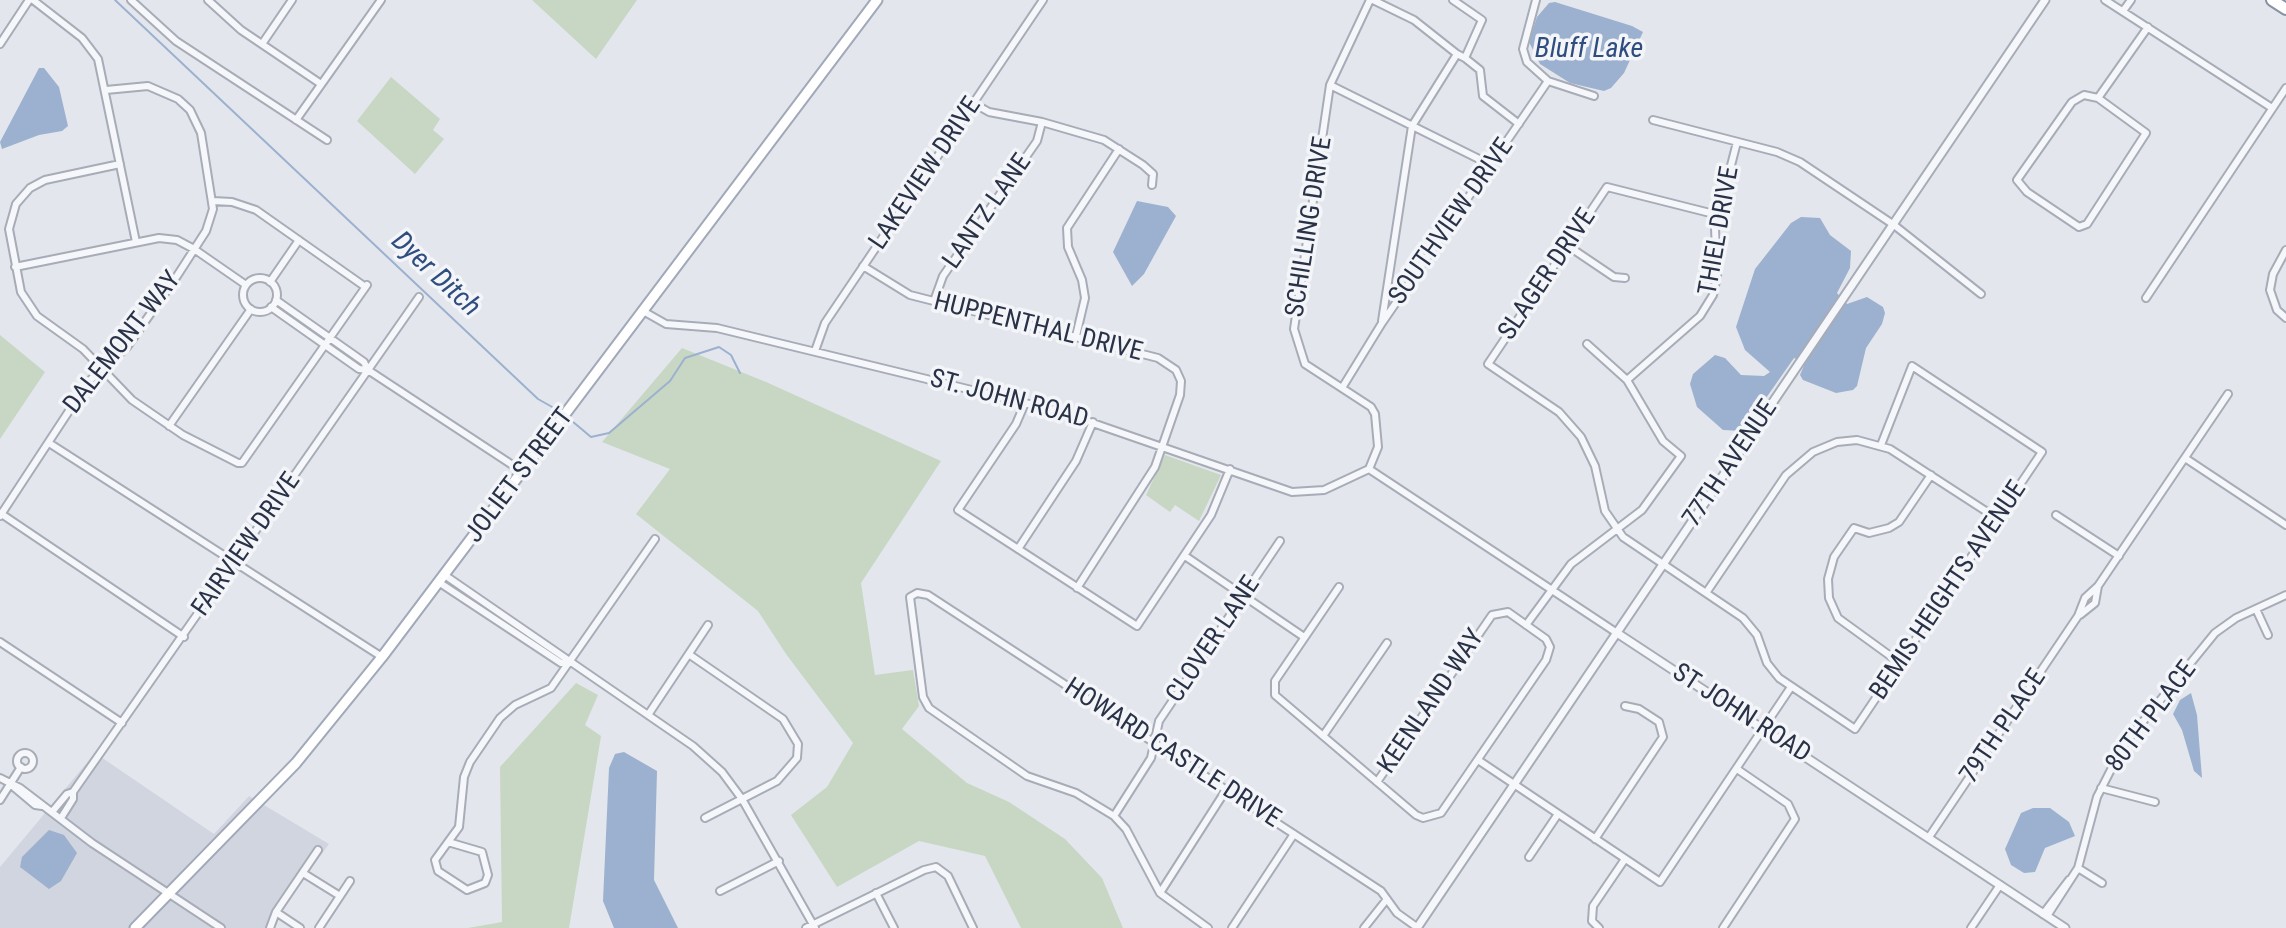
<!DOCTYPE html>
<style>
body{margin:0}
canvas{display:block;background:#e3e6ec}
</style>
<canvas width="2286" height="928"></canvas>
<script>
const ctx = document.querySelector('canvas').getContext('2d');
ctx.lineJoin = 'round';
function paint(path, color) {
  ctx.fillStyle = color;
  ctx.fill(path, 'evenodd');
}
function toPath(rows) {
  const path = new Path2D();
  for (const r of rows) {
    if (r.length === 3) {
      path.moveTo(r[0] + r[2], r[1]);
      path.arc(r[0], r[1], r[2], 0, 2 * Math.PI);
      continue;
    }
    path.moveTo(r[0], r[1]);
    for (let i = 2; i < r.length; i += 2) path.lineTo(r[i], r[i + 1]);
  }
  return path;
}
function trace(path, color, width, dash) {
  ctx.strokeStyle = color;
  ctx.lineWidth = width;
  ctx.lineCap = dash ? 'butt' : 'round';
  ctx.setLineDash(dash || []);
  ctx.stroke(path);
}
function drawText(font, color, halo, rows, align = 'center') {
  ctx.font = font + ' "Roboto Condensed",sans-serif';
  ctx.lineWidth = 7;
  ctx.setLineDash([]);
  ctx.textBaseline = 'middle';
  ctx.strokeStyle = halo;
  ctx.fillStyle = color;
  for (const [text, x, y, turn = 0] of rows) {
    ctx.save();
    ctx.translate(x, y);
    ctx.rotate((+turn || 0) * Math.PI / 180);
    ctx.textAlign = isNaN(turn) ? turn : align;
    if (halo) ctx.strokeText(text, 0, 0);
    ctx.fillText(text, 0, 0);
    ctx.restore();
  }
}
paint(toPath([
 [95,753,214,834,249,796,329,844,268,928,0,928,0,867]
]), '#d1d5df');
paint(toPath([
 [532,0,637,0,596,59],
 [391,77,440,119,433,130,444,139,415,174,357,121],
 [0,335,45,372,0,439],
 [682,348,766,382,941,461,861,583,875,675,913,670,919,706,902,729,967,783,1009,802,1065,839,1102,878,1123,928,1021,928,985,856,919,841,837,887,791,815,827,787,853,743,786,654,758,611,636,514,670,469,602,442],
 [1165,455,1221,475,1199,521,1175,505,1170,512,1146,495],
 [576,683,598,695,585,725,601,736,569,928,468,928,502,922,500,767]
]), '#c7d7c4');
paint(toPath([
 [1555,2,1632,26,1643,32,1624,73,1611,88,1604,91,1570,83,1540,64,1529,42,1537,17,1549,3],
 [39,68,44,68,59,87,68,126,62,131,39,135,2,149,0,142],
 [1137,201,1168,207,1176,216,1144,274,1132,286,1113,252],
 [1801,217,1820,218,1830,235,1851,251,1850,268,1837,293,1847,304,1867,297,1883,307,1885,313,1882,324,1866,348,1857,386,1853,390,1836,393,1803,380,1800,375,1805,363,1794,358,1743,431,1723,430,1697,407,1690,384,1693,374,1715,355,1725,358,1741,375,1764,376,1770,372,1745,350,1736,327,1755,269,1791,223],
 [2191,693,2197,715,2202,778,2194,771,2182,730,2173,714,2180,700],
 [624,752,657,771,654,880,678,928,614,928,603,901,609,768,615,754],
 [2050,808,2069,822,2075,836,2045,848,2035,872,2024,873,2011,865,2005,849,2021,813,2033,808],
 [49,830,64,835,77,853,61,881,49,889,20,867,22,857]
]), '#9cb1cf');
trace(toPath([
 [115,0,538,399,561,412],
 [566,416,591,437,609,433,670,381,685,358,719,347,731,355,740,373]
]), '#9cb1cf', 2);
const minor = toPath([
 [33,0,82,38,98,59,136,242],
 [131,0,176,41,327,140],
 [208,0,241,30,321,84],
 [1373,0,1414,20,1457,54],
 [2105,0,2272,108],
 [2123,11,2131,0],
 [0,44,29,0],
 [262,44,292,0],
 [1465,58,1480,70,1483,96,1519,124],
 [1548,81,1594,96],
 [1330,85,1491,165],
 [2098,98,2146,133,2087,224,2079,227,2027,192,2017,180,2072,102,2084,95,2098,98,2148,27],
 [973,103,989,112,1042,122,1104,140,1143,165,1153,174,1152,185],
 [296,120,381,0],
 [1653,120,1777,152,1800,162,1894,225,1981,294],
 [120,164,45,180,30,188,16,204,9,229,21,292,37,316,83,349,132,400,183,435,238,463,242,463,367,285],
 [213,201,232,202,256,210,364,286],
 [1718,215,1607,187,1488,364,1559,412,1581,437,1595,466,1605,511,1623,537,1743,618,1757,635,1767,663,1779,678,1855,729,2042,452,1912,366,1881,445],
 [1568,246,1614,277,1625,278],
 [2286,250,2273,274,2270,290,2277,310,2286,318],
 [863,266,910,295,1158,358,1176,370,1181,381,1180,395,1155,467,1077,588],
 [15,267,159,238,177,240,194,249,246,285],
 [260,295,17],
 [270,282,299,240],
 [2146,298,2286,88],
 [276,300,364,362,368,370,523,472],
 [934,301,943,276,1037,141,1042,122],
 [271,307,359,369,368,370],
 [643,311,666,324,717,328,1058,411,1292,492,1324,490,1369,469],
 [1382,321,1412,126,1457,54,1465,58,1482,20,1453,0],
 [1076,336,1085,298,1082,280,1068,247,1067,228,1119,149],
 [815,351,825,323,1043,0],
 [1627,380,1700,316,1713,295,1717,276,1715,228,1737,142],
 [1342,388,1382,323,1548,81,1527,62,1523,49,1536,0],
 [1025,403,1016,424,958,510,1137,626,1211,515,1230,469],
 [169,426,251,309],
 [49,443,382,657],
 [2185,458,2286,525],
 [1369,469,1378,447,1375,414,1371,407,1305,364,1294,329,1330,85,1370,0],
 [1369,469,1617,633],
 [0,513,184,637],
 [2056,515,2119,556],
 [0,516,88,382,127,347,177,276,206,231,213,209,201,133,190,110,178,99,148,86,106,90],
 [1018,549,1076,461,1093,422],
 [1185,556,1304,637],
 [446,576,693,746,722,772,742,799,815,928],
 [440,583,561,663,570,663],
 [1339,587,1275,681,1275,695,1416,815,1423,818,1441,813,1546,660,1550,647,1546,639,1508,612,1492,615,1377,782],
 [1706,593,1786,475,1813,452,1837,442,1857,440,1890,449,1998,519],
 [2256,609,2268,635],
 [2080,615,2095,603,2098,586],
 [1526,625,1571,564,1642,510,1681,456,1663,441,1627,380,1587,344],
 [0,642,122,723],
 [690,655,783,719,798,744,797,758,777,781,705,818],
 [1900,663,1838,618,1829,598,1828,579,1834,557,1854,528,1869,533,1889,528,1899,522,1931,475],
 [648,715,708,625],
 [1323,736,1387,643],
 [25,761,8],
 [1478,760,1660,882,1791,687],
 [0,778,20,788,92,843,221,928],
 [10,784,35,805,42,806],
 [2101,788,2155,802],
 [0,800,21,767],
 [52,812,67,794,73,792],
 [1114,816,1151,758,1159,721,1280,541],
 [61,818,73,799,73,792,419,297],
 [1929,837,2078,616,2085,598,2098,586,2228,394],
 [1595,839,1663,737,1659,722,1639,709,1625,706],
 [448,842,482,852,488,875,485,883,467,890,438,871,435,860,459,827,464,777,470,762,500,718,515,705,551,688,655,539],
 [1529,857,1558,814],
 [2078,868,2102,883],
 [303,873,340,896],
 [720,891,779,861],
 [876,893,894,928],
 [1160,893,1226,790],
 [276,912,300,928],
 [2043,914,2069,880],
 [2047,916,2078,868,2097,797,2123,746,2215,633,2236,618,2286,595],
 [270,928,276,912,318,850],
 [319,928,350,881],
 [806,928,924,870,936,867,948,876,973,928],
 [1208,928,1160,893,1126,829,1114,816,1076,793,1027,776,929,708,923,697,910,597,917,593,928,595,1381,891,1397,913,1418,928],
 [1232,928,1294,834],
 [1364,928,1387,899],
 [1599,928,1592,921,1593,906,1625,859],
 [1723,928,1795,819,1788,804,1737,769],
 [1971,928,2000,885]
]);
const tertiary = toPath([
 [1617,633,2065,928],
 [1417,928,2045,0]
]);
const primary = toPath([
 [135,928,296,763,382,657,877,0]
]);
const trunk = toPath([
 [2272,0,2286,9]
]);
trace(minor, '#a7acb7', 10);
trace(tertiary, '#a7acb7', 11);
trace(primary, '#a1a9b9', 13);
trace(trunk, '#8992a4', 14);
trace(minor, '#f6f7fa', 6);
trace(tertiary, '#f6f7fa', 7);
trace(primary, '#fff', 9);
trace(trunk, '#fff', 10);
drawText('26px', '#293246', '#f3f5f9', [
 ["LAKEVIEW DRIVE",926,174,-56],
 ["LANTZ LANE",988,212,-55],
 ["SOUTHVIEW DRIVE",1452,222,-55],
 ["SCHILLING DRIVE",1310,227,-81],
 ["THIEL DRIVE",1720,231,-80],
 ["SLAGER DRIVE",1548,275,-56],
 ["HUPPENTHAL DRIVE",1038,328,14],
 ["DALEMONT WAY",123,343,-52],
 ["ST. JOHN ROAD",1009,400,15],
 ["77TH AVENUE",1731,464,-56],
 ["JOLIET STREET",520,476,-53],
 ["FAIRVIEW DRIVE",247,545,-55],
 ["BEMIS HEIGHTS AVENUE",1949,591,-56],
 ["CLOVER LANE",1214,640,-56],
 ["KEENLAND WAY",1432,702,-56],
 ["ST JOHN ROAD",1741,714,33],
 ["80TH PLACE",2152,717,-53],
 ["79TH PLACE",2004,727,-56],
 ["HOWARD CASTLE DRIVE",1172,754,33]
]);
drawText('italic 28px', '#2f4d7e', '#f3f5f9', [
 ["Bluff Lake",1589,50],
 ["Dyer Ditch",435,275,43]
]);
</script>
